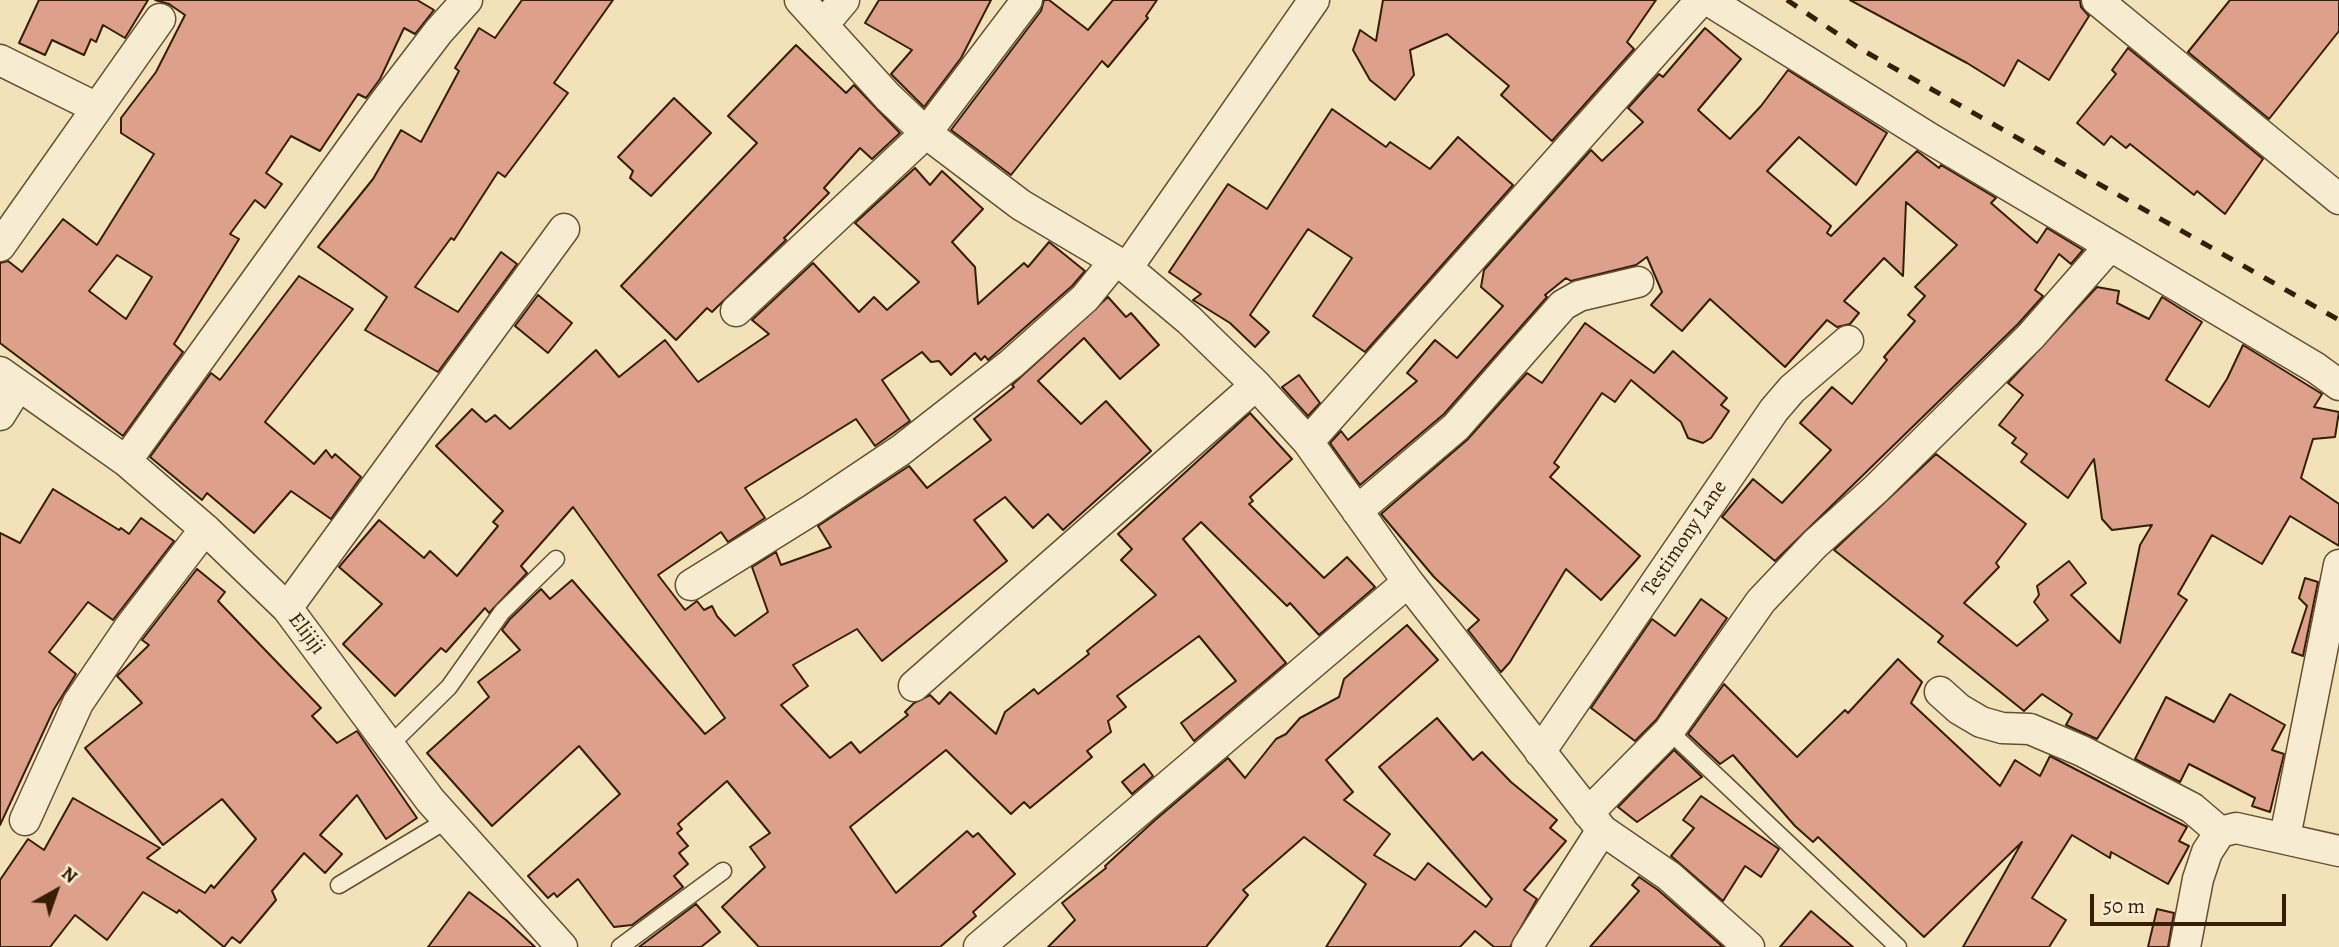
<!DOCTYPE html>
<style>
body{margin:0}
#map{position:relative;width:2339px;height:947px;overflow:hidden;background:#f3e1b9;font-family:Alegreya,serif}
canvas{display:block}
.north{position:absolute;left:21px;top:856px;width:70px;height:70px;-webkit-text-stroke:5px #f7ecd2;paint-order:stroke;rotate:40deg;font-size:19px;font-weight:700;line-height:28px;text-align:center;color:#351e04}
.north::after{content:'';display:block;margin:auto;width:24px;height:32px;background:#351e04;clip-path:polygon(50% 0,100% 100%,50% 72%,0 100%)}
.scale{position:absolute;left:2090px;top:894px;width:196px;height:32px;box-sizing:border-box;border:4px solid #351e04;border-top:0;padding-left:9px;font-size:21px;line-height:24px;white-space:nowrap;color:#351e04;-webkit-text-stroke:5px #f7ecd2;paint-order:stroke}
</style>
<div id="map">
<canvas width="2339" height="947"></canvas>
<div class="north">N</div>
<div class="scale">50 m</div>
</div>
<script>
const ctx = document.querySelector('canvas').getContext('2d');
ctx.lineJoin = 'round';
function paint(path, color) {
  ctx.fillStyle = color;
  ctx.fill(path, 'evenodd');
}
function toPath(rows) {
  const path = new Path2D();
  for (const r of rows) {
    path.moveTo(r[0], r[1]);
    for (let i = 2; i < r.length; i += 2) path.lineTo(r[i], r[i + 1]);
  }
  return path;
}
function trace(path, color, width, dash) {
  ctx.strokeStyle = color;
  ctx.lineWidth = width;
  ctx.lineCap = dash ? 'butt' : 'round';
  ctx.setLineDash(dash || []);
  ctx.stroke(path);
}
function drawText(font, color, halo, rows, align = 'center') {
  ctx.font = font + ' Alegreya,serif';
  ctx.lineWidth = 6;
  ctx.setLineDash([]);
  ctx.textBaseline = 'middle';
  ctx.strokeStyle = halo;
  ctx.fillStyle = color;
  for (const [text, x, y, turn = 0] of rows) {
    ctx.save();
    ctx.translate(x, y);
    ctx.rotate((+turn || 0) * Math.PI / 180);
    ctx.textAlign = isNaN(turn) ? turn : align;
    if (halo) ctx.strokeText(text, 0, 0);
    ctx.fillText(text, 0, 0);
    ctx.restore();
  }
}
const building = toPath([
 [39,0,148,0,125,38,103,25,96,42,91,39,84,55,52,40,45,55,19,43,39,0],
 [155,0,417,0,434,10,415,34,404,28,380,79,366,98,358,94,320,151,291,136,266,173,282,184,265,208,255,200,230,234,239,239,174,344,183,352,123,436,0,343,0,263,8,261,22,272,63,219,97,245,154,154,121,133,121,118,156,72,185,15,169,4,155,0],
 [117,255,152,277,126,319,89,291,117,255],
 [522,0,613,0,554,83,568,93,505,177,498,172,454,240,451,238,415,287,458,312,501,252,517,264,438,372,365,330,387,297,318,247,373,179,401,130,421,142,459,71,455,68,479,28,495,38,522,0],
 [879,0,991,0,961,58,924,107,891,74,912,50,865,23,879,0],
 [1044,0,1049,0,1088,30,1113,0,1157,0,1146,16,1148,18,1108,67,1102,61,1011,175,951,130,1041,11,1044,0],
 [1383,0,1656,0,1627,42,1634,49,1552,141,1501,95,1509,86,1447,34,1410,50,1414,75,1395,100,1370,80,1353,50,1360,30,1376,41,1383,0],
 [1850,0,2080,0,2081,7,2089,16,2049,80,2018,60,2004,86,1967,63,1850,0],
 [2230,0,2339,0,2339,31,2269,119,2188,52,2230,0],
 [1705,28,1741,59,1698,110,1730,139,1761,106,1788,70,1887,133,1856,185,1799,137,1767,171,1831,226,1827,233,1831,236,1917,151,1939,168,1941,165,1996,198,1991,203,2037,243,2047,228,2083,250,2071,264,2059,254,2035,290,2043,296,2018,324,1775,561,1722,517,1753,479,1782,503,1831,450,1800,423,1832,387,1852,404,1887,360,1884,357,1915,321,1908,315,1925,296,1915,287,1957,245,1906,202,1903,276,1884,258,1844,301,1859,313,1850,324,1837,327,1827,320,1785,367,1710,299,1682,331,1651,305,1662,292,1647,257,1636,265,1571,281,1566,278,1545,295,1547,297,1444,414,1360,485,1330,443,1341,431,1348,440,1417,381,1407,373,1435,340,1457,358,1503,306,1481,287,1484,270,1591,150,1602,161,1643,122,1628,108,1659,74,1663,77,1705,28],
 [796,45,846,93,854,85,900,133,872,159,860,148,824,188,829,193,784,238,786,240,712,312,707,308,676,340,621,286,757,143,728,116,796,45],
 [2128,48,2263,159,2225,214,2197,191,2194,195,2130,144,2126,148,2111,136,2104,145,2077,123,2116,74,2112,70,2128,48],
 [674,98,711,133,651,196,630,178,633,171,618,157,674,98],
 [1332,109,1386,147,1390,142,1430,169,1458,137,1513,185,1365,352,1313,316,1352,258,1308,229,1250,315,1269,332,1255,347,1230,323,1193,300,1201,294,1169,272,1228,184,1267,209,1332,109],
 [915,168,930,185,942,171,983,209,952,242,975,267,978,304,1024,263,1028,267,1049,242,1085,271,1072,286,988,360,985,356,981,360,975,353,951,375,939,361,931,362,922,352,882,380,910,421,875,446,856,419,745,488,765,518,728,542,721,532,658,575,685,610,697,601,704,610,712,606,717,616,735,636,768,612,752,567,776,552,781,565,831,547,818,526,909,466,927,488,991,440,974,419,1014,387,1012,385,1108,297,1126,317,1131,313,1159,345,1120,379,1084,338,1038,381,1081,424,1106,401,1151,451,1063,530,1048,514,1033,528,1005,497,974,520,1007,561,882,661,857,629,793,665,808,686,781,705,830,758,851,742,860,753,908,715,905,712,914,703,930,695,939,704,950,692,996,734,1005,712,1034,689,1038,694,1089,654,1087,651,1156,595,1121,560,1132,549,1118,534,1250,413,1292,459,1250,497,1253,501,1249,504,1324,578,1347,557,1375,587,1319,635,1290,603,1287,606,1201,522,1183,539,1286,663,1194,741,1181,723,1236,681,1199,636,1117,696,1126,707,1108,721,1111,732,1087,751,1092,757,1030,808,1024,802,1011,814,946,750,850,827,896,893,967,831,973,837,978,833,1015,874,973,912,976,916,940,947,759,947,722,907,765,867,750,847,770,833,727,781,678,824,682,829,677,833,688,846,679,853,688,864,674,876,683,887,632,925,614,927,578,879,557,897,554,893,548,898,528,876,620,794,579,746,492,826,427,753,489,697,478,682,520,650,502,630,510,619,541,589,550,599,572,580,705,734,725,718,573,507,521,566,527,573,489,613,485,608,446,652,441,648,395,696,343,644,382,604,339,567,379,520,424,558,430,551,457,576,498,526,493,522,503,511,436,446,472,409,486,422,495,415,510,429,596,350,619,377,665,340,698,382,769,334,752,320,813,263,859,312,874,297,887,310,919,282,855,223,915,168],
 [299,276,353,309,265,422,314,464,326,450,332,458,335,454,361,477,331,519,291,491,254,533,207,493,202,500,150,457,211,373,220,380,299,276],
 [2097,287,2119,291,2117,303,2149,319,2162,297,2202,322,2166,380,2209,407,2227,379,2243,345,2322,394,2314,407,2339,412,2335,437,2313,439,2301,478,2339,504,2339,546,2290,516,2262,564,2212,535,2178,594,2187,600,2097,739,2066,725,2072,714,2042,694,2024,711,1938,642,1943,636,1834,550,1936,454,2026,524,1996,563,1999,567,1964,603,2017,646,2048,620,2034,602,2039,595,2037,586,2069,561,2086,583,2071,595,2120,643,2140,545,2152,525,2112,530,2102,519,2094,459,2068,498,2021,462,2027,454,2012,443,2016,438,1999,425,2023,395,2008,383,2097,287],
 [538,295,572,323,548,353,515,326,538,295],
 [1585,323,1654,373,1673,351,1727,398,1721,405,1729,411,1711,438,1703,443,1688,438,1681,422,1631,380,1615,402,1602,393,1554,463,1559,467,1550,477,1640,556,1601,600,1566,569,1510,662,1501,672,1468,630,1479,620,1434,577,1381,514,1467,440,1527,373,1542,383,1585,323],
 [1299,375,1320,403,1308,416,1282,387,1299,375],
 [53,489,119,530,121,528,129,534,141,518,174,541,113,620,88,602,49,652,76,674,54,709,0,825,0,533,20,543,53,489],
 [197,569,225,592,218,601,321,708,312,716,337,743,357,731,417,818,386,839,357,795,320,835,342,854,325,873,304,853,272,891,276,900,240,943,232,937,224,947,179,910,177,913,143,892,107,940,75,915,50,947,0,947,0,880,28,839,44,850,73,798,160,848,147,858,205,893,211,885,214,888,256,839,222,799,163,845,85,748,142,703,117,676,149,645,142,640,197,569],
 [2305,578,2318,582,2303,656,2292,652,2307,606,2299,598,2305,578],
 [1701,599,1727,618,1656,720,1635,741,1591,708,1652,619,1675,636,1701,599],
 [1407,625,1438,660,1326,760,1353,792,1344,800,1390,834,1374,855,1415,880,1428,863,1486,907,1492,899,1379,767,1437,718,1473,760,1482,752,1511,782,1557,820,1550,828,1566,841,1524,890,1537,899,1510,947,1494,947,1475,931,1460,947,1326,947,1366,884,1304,837,1243,890,1248,895,1206,947,1048,947,1075,920,1062,903,1106,868,1105,866,1154,821,1228,758,1245,778,1276,739,1286,734,1300,718,1339,697,1344,679,1407,625],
 [1898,659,1922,682,1911,703,2000,786,2015,760,2040,776,2050,756,2187,827,2179,841,2189,846,2168,884,2111,852,2110,858,2072,835,2032,898,2066,920,2049,947,1963,947,2022,842,1924,937,1818,837,1813,842,1795,826,1733,755,1720,764,1688,734,1724,684,1797,757,1845,710,1848,713,1898,659],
 [2230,694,2285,725,2272,750,2284,754,2270,812,2252,806,2255,798,2189,764,2180,782,2135,759,2166,697,2214,722,2230,694],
 [1674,750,1702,777,1637,822,1618,807,1674,750],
 [1144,764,1153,776,1132,794,1122,782,1144,764],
 [1701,796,1779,849,1761,877,1745,866,1723,901,1671,856,1694,828,1683,820,1701,796],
 [1639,877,1658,890,1723,947,1590,947,1639,891,1632,885,1639,877],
 [469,892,506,920,535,947,428,947,469,892],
 [696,904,720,932,701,947,639,947,696,904],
 [2157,909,2174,913,2168,947,2148,947,2157,909],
 [1811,911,1853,947,1780,947,1811,911]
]);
paint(building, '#dda08b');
trace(building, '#351e04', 2);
const lane = toPath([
 [1669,731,1898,947],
 [390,745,449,687,502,612,556,559],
 [339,885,447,820],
 [620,947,723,871]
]);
const street = toPath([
 [800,0,888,97,926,133,1021,205,1127,268,1189,320,1256,385,1308,442,1408,582,1602,830,1669,876,1749,947],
 [1708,0,1929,138,2316,368,2339,385],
 [2097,0,2339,199],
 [823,25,844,0],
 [0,60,97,108],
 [0,246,160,19],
 [1127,268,1314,0],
 [736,311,926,133,1027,0],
 [0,372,126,461,205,529,287,608,430,800,562,947],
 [0,415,18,386],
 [1308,442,1701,0],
 [126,461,387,99,439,31,467,0],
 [1357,511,1456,427,1563,305,1579,296,1638,282],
 [691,585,813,509,901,450,1011,364,1085,298,1115,261],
 [287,608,564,229],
 [914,686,1256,385],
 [1940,692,1959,709,1981,722,2002,728,2030,729,2082,751,2192,808,2220,832],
 [1540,752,1774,410,1792,389,1848,341],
 [1588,813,1669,731,1761,601,1815,544,1876,489,2031,336,2110,246],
 [25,820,78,703,129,628,205,529],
 [2285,837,2339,565],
 [979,947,1408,582],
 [1527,947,1602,830],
 [2185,947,2198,879,2207,852,2220,832,2236,828,2339,851]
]);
trace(lane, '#644f31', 19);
trace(street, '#644f31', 33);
trace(lane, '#f7ecd2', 16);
trace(street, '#f7ecd2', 30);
trace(toPath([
 [1787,0,1857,47,2339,320]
]), '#351e04', 5, [12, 12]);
drawText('21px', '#351e04', '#f7ecd2', [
 ["Testimony Lane",1685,539,-56],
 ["Elijiji",306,634,53]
]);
</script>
